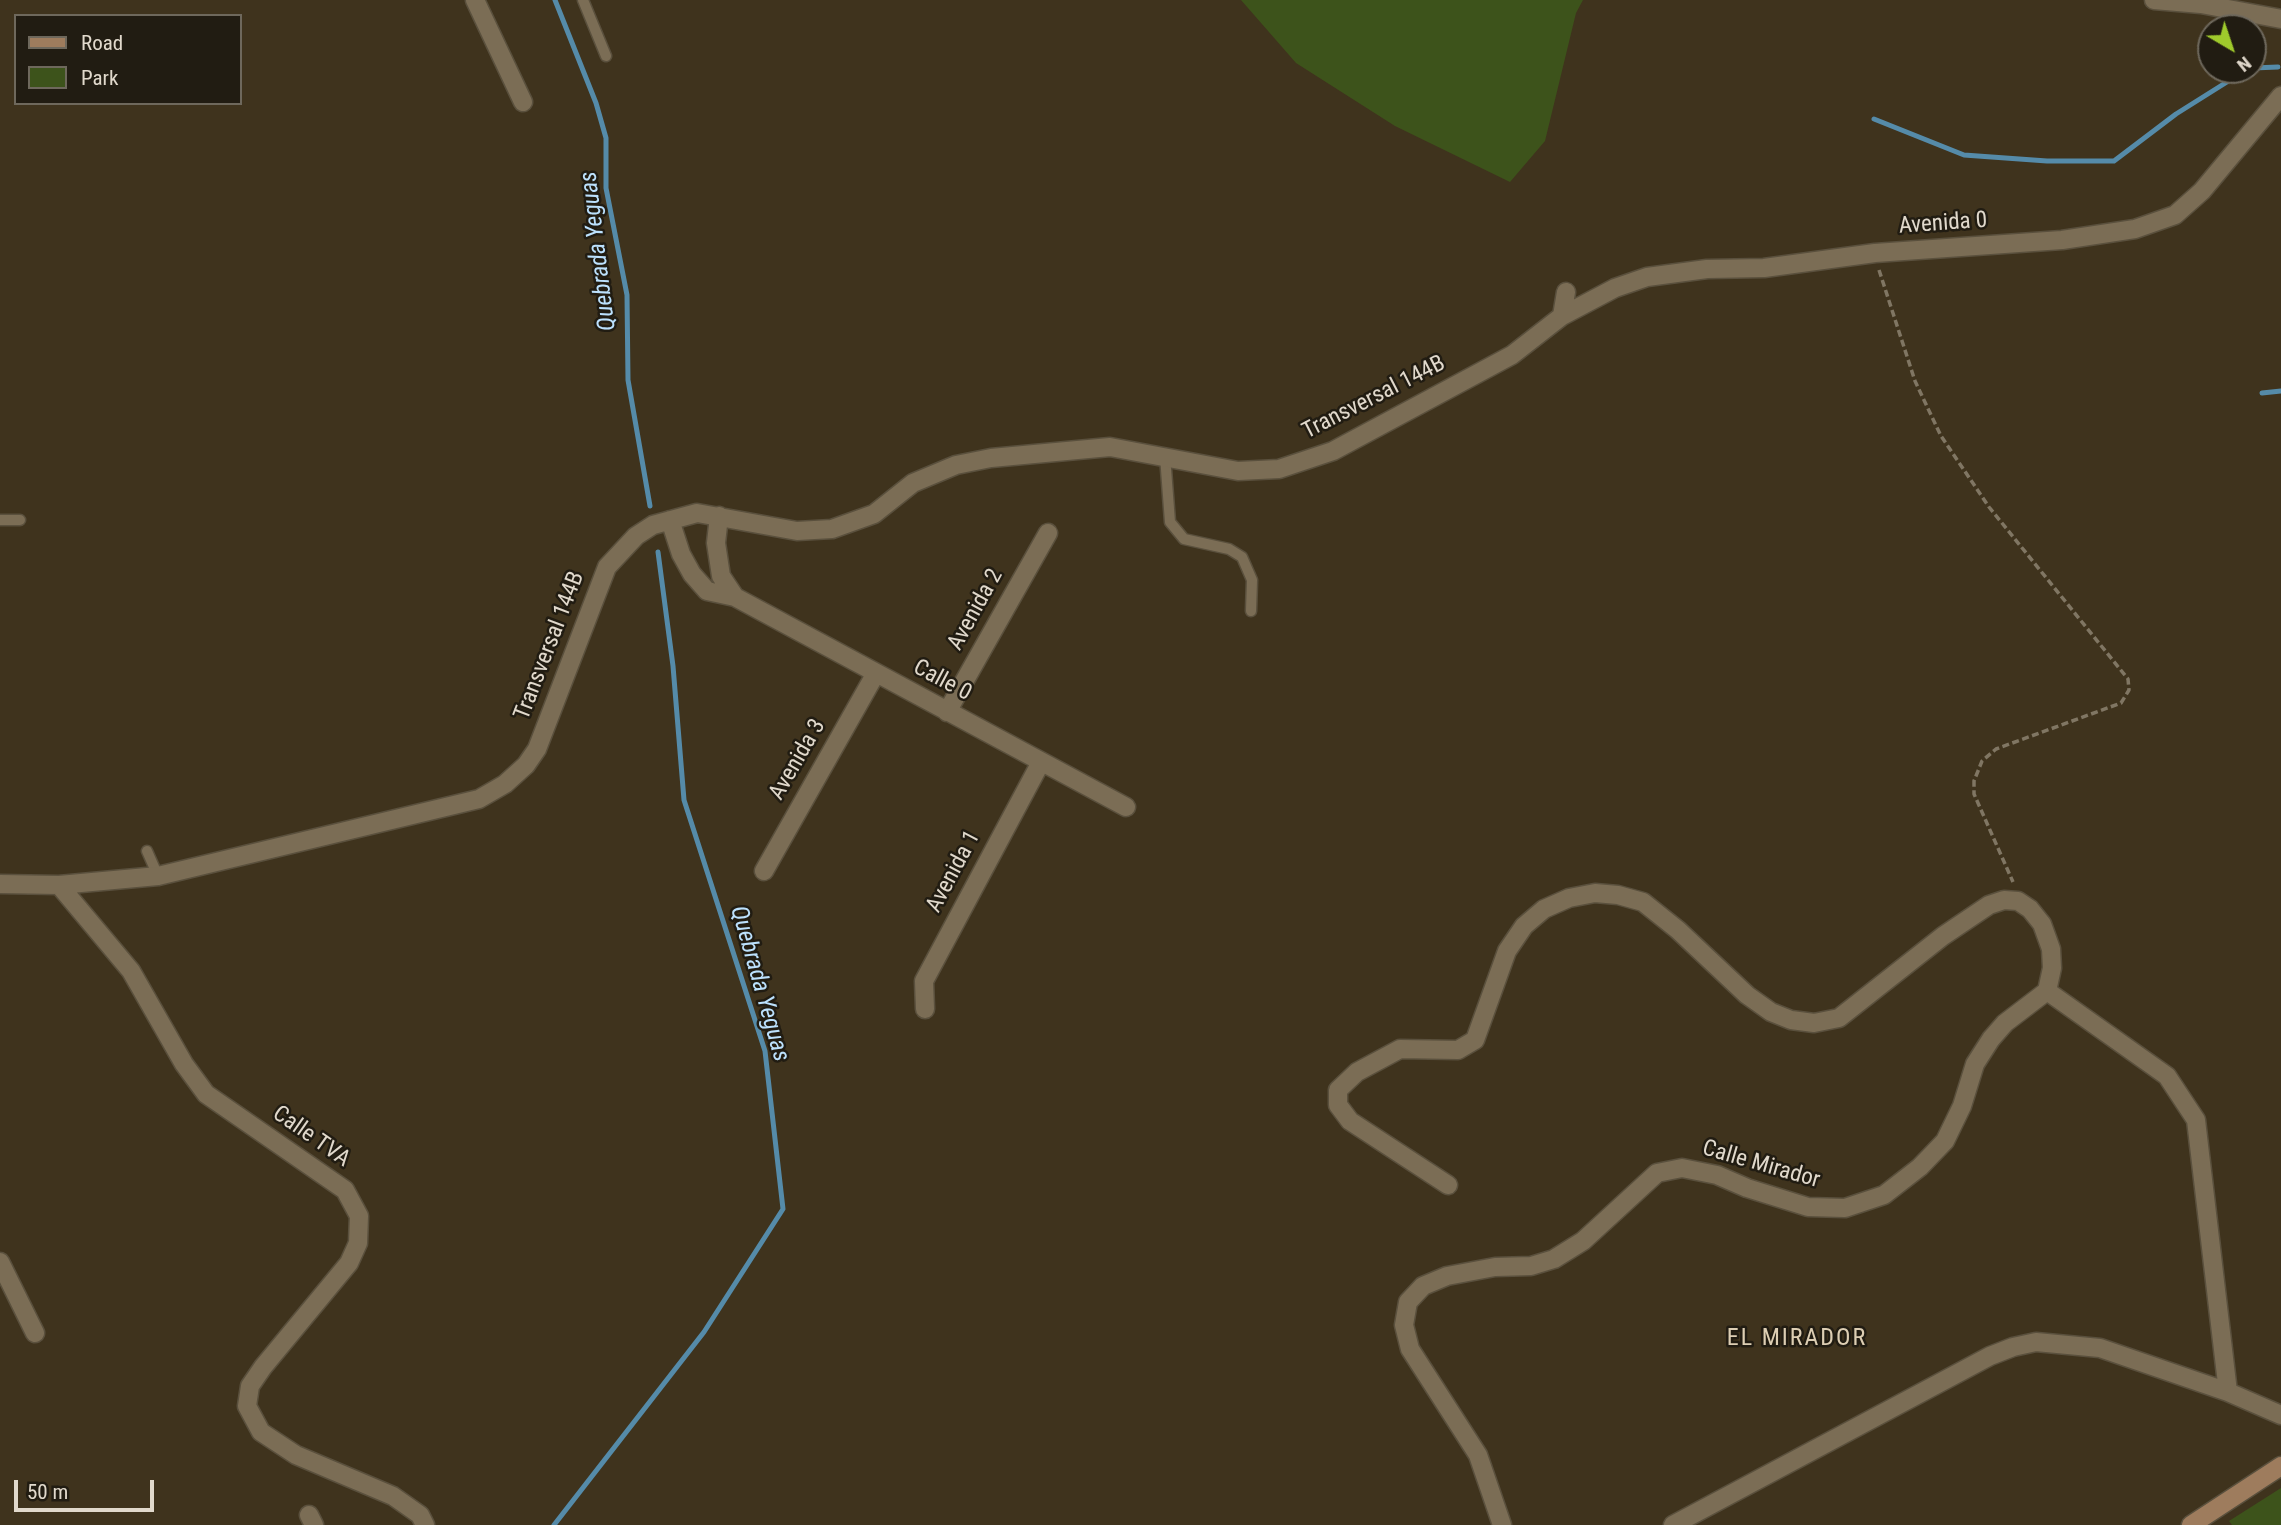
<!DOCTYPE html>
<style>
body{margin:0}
#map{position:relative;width:2281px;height:1525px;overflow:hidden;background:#3f331d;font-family:"Roboto Condensed",sans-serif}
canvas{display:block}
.legend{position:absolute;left:14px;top:14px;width:228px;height:91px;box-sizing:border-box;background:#211c12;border:2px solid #6e685c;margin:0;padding:9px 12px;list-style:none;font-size:21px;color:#e1d9cc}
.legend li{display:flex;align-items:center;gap:14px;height:35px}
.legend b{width:35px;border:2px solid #6e685c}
.north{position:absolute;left:2197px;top:14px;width:70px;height:70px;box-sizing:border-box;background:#211c12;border:2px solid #6e685c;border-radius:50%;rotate:141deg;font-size:19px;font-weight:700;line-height:28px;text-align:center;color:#e1d9cc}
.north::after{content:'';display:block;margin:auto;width:24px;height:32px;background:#9fca2c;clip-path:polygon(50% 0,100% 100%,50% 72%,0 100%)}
.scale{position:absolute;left:14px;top:1480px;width:140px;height:32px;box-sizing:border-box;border:4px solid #e1d9cc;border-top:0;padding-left:9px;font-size:21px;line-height:24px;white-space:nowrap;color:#e1d9cc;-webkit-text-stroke:5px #211c12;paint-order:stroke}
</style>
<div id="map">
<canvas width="2281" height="1525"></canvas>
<ul class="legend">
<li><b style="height:9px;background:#9e7c5d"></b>Road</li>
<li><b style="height:19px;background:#3d531b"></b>Park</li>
</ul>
<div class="north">N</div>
<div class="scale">50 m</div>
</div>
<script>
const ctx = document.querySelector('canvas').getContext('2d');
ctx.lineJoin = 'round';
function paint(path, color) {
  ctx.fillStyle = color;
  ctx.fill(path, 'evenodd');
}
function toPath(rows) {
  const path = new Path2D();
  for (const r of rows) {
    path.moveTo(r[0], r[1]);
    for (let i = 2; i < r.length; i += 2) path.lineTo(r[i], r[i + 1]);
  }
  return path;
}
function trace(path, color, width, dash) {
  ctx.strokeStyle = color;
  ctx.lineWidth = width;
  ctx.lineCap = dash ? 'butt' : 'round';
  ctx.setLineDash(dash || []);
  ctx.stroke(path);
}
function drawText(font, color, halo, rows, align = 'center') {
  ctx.font = font + ' "Roboto Condensed",sans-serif';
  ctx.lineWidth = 5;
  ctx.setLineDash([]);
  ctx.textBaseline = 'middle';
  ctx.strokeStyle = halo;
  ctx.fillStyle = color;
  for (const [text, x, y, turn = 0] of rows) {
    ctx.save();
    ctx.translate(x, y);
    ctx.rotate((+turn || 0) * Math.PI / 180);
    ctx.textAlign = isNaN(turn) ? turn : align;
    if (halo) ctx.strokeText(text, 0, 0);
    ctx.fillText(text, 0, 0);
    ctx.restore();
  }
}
paint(toPath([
 [1241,0,1583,0,1576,13,1545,141,1510,182,1395,126,1296,63],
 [2281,1488,2281,1525,2232,1525,2229,1521]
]), '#3d531b');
trace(toPath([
 [555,0,596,103,606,138,606,188,627,295,628,380,650,506],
 [2253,68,2278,67],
 [1874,119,1964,155,2047,161,2114,161,2176,114,2246,70],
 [2262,393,2281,391],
 [554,1525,704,1332,783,1209,765,1051,684,800,673,666,658,552]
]), '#558ba9', 5);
const service = toPath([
 [583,0,606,56],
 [1165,456,1170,522,1184,539,1229,549,1242,557,1252,580,1251,611],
 [0,520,20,520],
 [147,851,158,876]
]);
const minor = toPath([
 [475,0,523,102],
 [2154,0,2201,4,2281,19],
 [1562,316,1566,292],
 [719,516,716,543,721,576,735,597],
 [670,520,681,554,692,574,707,591,735,597,1126,807],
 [947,712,1048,533],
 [764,871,876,673],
 [0,884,59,885,158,876,479,799,505,784,526,765,537,749,607,567,636,536,653,525,697,513,797,531,832,529,874,514,913,483,956,465,991,458,1110,447,1238,471,1279,469,1333,451,1512,355,1562,316,1615,288,1647,277,1707,269,1764,268,1875,253,2062,240,2135,229,2175,215,2202,191,2281,96],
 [59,885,131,971,184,1064,206,1094,345,1190,359,1216,358,1243,349,1263,263,1367,250,1386,247,1406,261,1432,296,1455,393,1496,420,1515,425,1525],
 [925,1009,924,981,1041,762],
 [1448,1185,1350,1121,1338,1105,1338,1090,1357,1072,1400,1049,1458,1050,1475,1040,1507,951,1524,926,1544,909,1569,898,1595,893,1618,895,1643,902,1678,930,1747,995,1771,1012,1791,1020,1814,1023,1839,1018,1943,936,1989,905,2004,900,2018,901,2030,909,2042,924,2051,949,2052,968,2047,991],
 [0,1262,35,1333],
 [309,1515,314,1525],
 [1502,1525,1478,1455,1410,1349,1404,1325,1408,1302,1423,1286,1447,1276,1495,1267,1531,1266,1554,1259,1583,1241,1657,1173,1682,1168,1717,1175,1747,1188,1808,1207,1845,1208,1884,1195,1920,1167,1945,1141,1962,1106,1975,1064,1991,1039,2005,1023,2047,991,2167,1076,2196,1120,2228,1392,2281,1415],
 [1673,1525,1990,1356,2013,1347,2036,1342,2100,1348,2228,1392]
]);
const secondary = toPath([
 [2191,1525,2281,1466]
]);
trace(service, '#5a503d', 13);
trace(minor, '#5a503d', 21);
trace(secondary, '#5a503d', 21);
trace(toPath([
 [1879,270,1915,381,1941,436,1989,507,2128,679,2129,690,2121,703,1996,749,1982,761,1974,781,1974,794,2013,882]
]), '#807663', 3.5, [7, 3.5]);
trace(service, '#7b6d55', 10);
trace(minor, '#7b6d55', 18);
trace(secondary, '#9e7c5d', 18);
drawText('23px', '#e1d9cc', '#211c12', [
 ["Avenida 0",1943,224,-4],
 ["Transversal 144B",1374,398,-27],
 ["Avenida 2",976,610,-61],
 ["Transversal 144B",550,646,-69],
 ["Calle 0",942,681,28],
 ["Avenida 3",798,760,-60],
 ["Avenida 1",954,872,-62],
 ["Calle TVA",311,1137,35],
 ["Calle Mirador",1761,1165,16]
]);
drawText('italic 24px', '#bce1fd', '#211c12', [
 ["Quebrada Yeguas",599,251,-97],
 ["Quebrada Yeguas",759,984,74]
]);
ctx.letterSpacing = '2px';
drawText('24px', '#ddceb3', '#211c12', [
 ["EL MIRADOR",1797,1339]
]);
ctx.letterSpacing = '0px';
</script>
